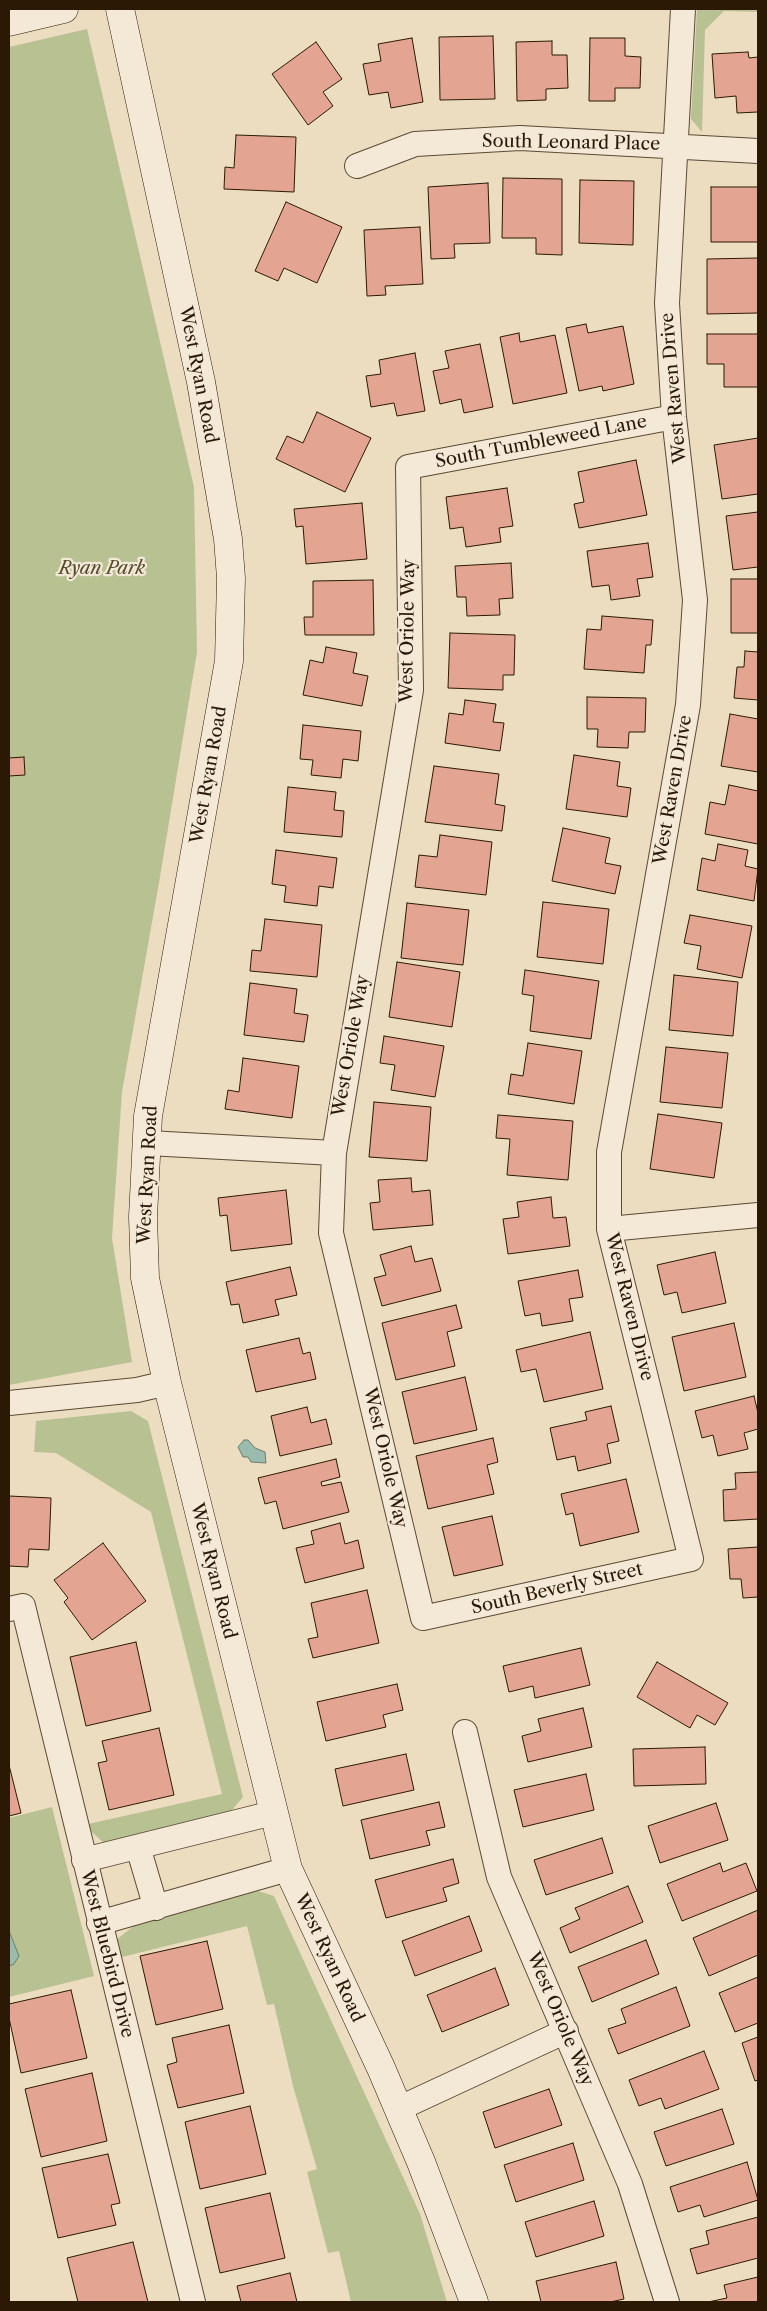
<!DOCTYPE html>
<style>
body{margin:0}
#map{position:relative;width:767px;height:2311px;overflow:hidden;background:#ecddc0;font-family:"Libre Caslon Text",serif}
canvas{display:block}
.frame{position:absolute;inset:0;border:10px solid #2b1905;pointer-events:none}
</style>
<div id="map">
<canvas width="767" height="2311"></canvas>
<div class="frame"></div>
</div>
<script>
const ctx = document.querySelector('canvas').getContext('2d');
ctx.lineJoin = 'round';
function paint(path, color) {
  ctx.fillStyle = color;
  ctx.fill(path, 'evenodd');
}
function toPath(rows) {
  const path = new Path2D();
  for (const r of rows) {
    path.moveTo(r[0], r[1]);
    for (let i = 2; i < r.length; i += 2) path.lineTo(r[i], r[i + 1]);
  }
  return path;
}
function trace(path, color, width, dash) {
  ctx.strokeStyle = color;
  ctx.lineWidth = width;
  ctx.lineCap = dash ? 'butt' : 'round';
  ctx.setLineDash(dash || []);
  ctx.stroke(path);
}
function drawText(font, color, halo, rows, align = 'center') {
  ctx.font = font + ' "Libre Caslon Text",serif';
  ctx.lineWidth = 4.5;
  ctx.setLineDash([]);
  ctx.textBaseline = 'middle';
  ctx.strokeStyle = halo;
  ctx.fillStyle = color;
  for (const [text, x, y, turn = 0] of rows) {
    ctx.save();
    ctx.translate(x, y);
    ctx.rotate((+turn || 0) * Math.PI / 180);
    ctx.textAlign = isNaN(turn) ? turn : align;
    if (halo) ctx.strokeText(text, 0, 0);
    ctx.fillText(text, 0, 0);
    ctx.restore();
  }
}
paint(toPath([
 [697,9,758,9,758,12,724,11,705,30,702,132,691,119],
 [87,29,194,487,197,652,160,877,122,1092,112,1238,132,1362,9,1385,9,47],
 [131,1411,148,1421,243,1797,227,1816,104,1843,84,1825,222,1794,151,1512,56,1453,34,1452,36,1421],
 [52,1807,94,1976,9,1997,9,1818],
 [255,1890,274,1896,420,2214,447,2302,351,2302,339,2251,328,2253,307,2172,317,2169,293,2086,274,2004,267,2005,247,1926,118,1958,116,1940,140,1921]
]), '#b8c192');
const water = toPath([
 [244,1440,248,1440,255,1448,265,1452,266,1463,251,1462,248,1457,243,1457,238,1447,244,1440],
 [9,1931,19,1956,14,1964,9,1966,9,1931]
]);
paint(water, '#99bcae');
trace(water, '#6d7b6a', 1);
const building = toPath([
 [493,36,495,99,440,100,439,37,493,36],
 [412,38,423,102,391,108,388,92,369,95,363,64,381,61,378,44,412,38],
 [590,38,625,38,625,56,641,57,640,88,615,88,615,101,589,101,590,38],
 [552,41,552,55,567,55,568,88,546,89,546,100,517,101,516,42,552,41],
 [316,42,342,79,323,92,333,106,308,125,272,74,316,42],
 [748,52,749,58,758,57,758,112,737,113,736,96,715,98,712,54,748,52],
 [236,135,296,137,294,192,224,189,225,167,234,168,236,135],
 [503,178,562,179,562,255,536,254,536,238,502,238,503,178],
 [580,180,634,181,633,245,579,243,580,180],
 [488,183,490,243,454,244,455,258,431,259,428,187,488,183],
 [711,187,758,187,758,242,711,242,711,187],
 [286,202,342,227,317,283,284,268,278,281,255,271,286,202],
 [420,227,423,284,385,286,386,295,367,296,364,230,420,227],
 [758,258,758,313,707,314,707,259,758,258],
 [586,324,588,333,623,326,634,384,603,391,602,386,579,391,566,328,586,324],
 [519,333,520,342,555,335,567,393,513,404,500,337,519,333],
 [707,334,758,334,758,387,724,387,724,364,707,364,707,334],
 [480,344,493,407,464,413,461,399,440,404,433,371,449,368,445,351,480,344],
 [415,353,425,411,397,416,394,403,371,407,366,376,381,374,379,360,415,353],
 [317,412,371,438,345,492,276,459,287,436,303,443,317,412],
 [758,438,758,494,722,499,714,445,758,438],
 [636,460,647,515,579,528,574,504,584,502,578,472,636,460],
 [507,488,513,526,499,528,501,542,466,547,463,527,450,529,446,497,507,488],
 [362,503,367,559,306,564,303,526,296,527,294,509,362,503],
 [758,512,758,567,733,570,726,516,758,512],
 [648,543,653,577,637,579,640,596,611,600,609,585,592,587,587,551,648,543],
 [511,563,513,598,499,599,500,615,467,616,466,597,457,597,455,566,511,563],
 [731,579,758,579,758,633,731,633,731,579],
 [373,580,374,635,305,635,304,617,313,617,313,581,373,580],
 [602,616,653,620,651,645,646,645,644,673,584,669,587,629,601,630,602,616],
 [450,633,515,635,514,675,503,675,503,690,448,688,450,633],
 [326,647,357,653,353,673,368,676,362,706,303,695,310,660,323,663,326,647],
 [745,651,758,652,758,700,734,698,737,667,744,667,745,651],
 [587,697,646,698,645,732,629,732,628,748,597,747,598,729,587,729,587,697],
 [465,700,496,704,493,722,504,723,500,751,445,743,449,713,463,715,465,700],
 [730,714,758,719,758,772,721,766,730,714],
 [303,725,361,731,358,761,343,759,341,778,311,775,313,760,300,759,303,725],
 [574,755,620,762,617,786,631,788,627,817,566,809,574,755],
 [24,757,25,775,9,776,9,758,24,757],
 [434,766,499,774,495,804,505,806,502,831,425,822,434,766],
 [729,785,758,791,758,844,705,834,710,802,725,805,729,785],
 [288,787,336,792,334,810,344,811,342,837,284,832,288,787],
 [563,828,610,838,605,863,621,866,615,894,552,881,563,828],
 [440,835,492,842,486,895,415,887,419,855,437,857,440,835],
 [718,844,748,850,745,866,758,869,754,901,697,890,702,858,715,861,718,844],
 [276,850,337,858,333,888,319,886,317,906,284,902,286,886,272,884,276,850],
 [543,902,609,909,603,964,537,957,543,902],
 [407,903,469,910,463,965,401,958,407,903],
 [690,915,752,926,742,978,697,969,701,946,684,943,690,915],
 [265,919,322,925,317,977,250,971,252,950,261,951,265,919],
 [397,962,460,972,452,1027,389,1017,397,962],
 [525,970,599,981,591,1039,530,1031,534,996,522,994,525,970],
 [674,975,738,982,733,1036,669,1030,674,975],
 [250,983,297,989,294,1013,308,1015,304,1042,244,1035,250,983],
 [384,1036,444,1046,435,1097,391,1090,395,1065,380,1063,384,1036],
 [528,1043,582,1051,574,1104,508,1094,511,1074,523,1076,528,1043],
 [666,1047,728,1053,722,1108,660,1102,666,1047],
 [243,1058,299,1066,292,1118,225,1109,228,1090,239,1092,243,1058],
 [374,1102,431,1107,427,1161,369,1157,374,1102],
 [658,1114,722,1123,714,1178,650,1169,658,1114],
 [498,1115,573,1121,568,1180,507,1175,510,1139,496,1138,498,1115],
 [411,1178,412,1192,430,1190,433,1225,373,1230,370,1203,380,1202,378,1180,411,1178],
 [286,1190,292,1244,231,1251,227,1215,220,1216,218,1198,286,1190],
 [551,1197,553,1218,566,1217,570,1246,508,1254,503,1219,519,1217,517,1202,551,1197],
 [411,1246,415,1262,432,1258,441,1291,382,1306,374,1278,386,1275,380,1255,411,1246],
 [715,1252,726,1303,682,1313,677,1292,664,1295,657,1265,715,1252],
 [290,1267,297,1295,275,1300,279,1315,243,1323,239,1304,231,1305,226,1282,290,1267],
 [578,1270,583,1297,569,1299,573,1321,542,1326,540,1313,525,1316,518,1281,578,1270],
 [456,1305,462,1328,447,1332,455,1366,396,1380,382,1323,456,1305],
 [734,1323,746,1377,684,1391,672,1337,734,1323],
 [590,1332,603,1389,544,1402,536,1369,521,1372,516,1350,590,1332],
 [299,1338,303,1354,310,1352,316,1379,256,1392,246,1350,299,1338],
 [465,1377,477,1430,414,1444,402,1392,465,1377],
 [754,1396,758,1413,758,1429,744,1433,748,1449,718,1456,713,1435,702,1438,695,1411,754,1396],
 [611,1406,619,1441,607,1444,611,1463,578,1471,575,1456,557,1460,550,1428,587,1420,585,1412,611,1406],
 [307,1407,311,1423,326,1419,332,1444,280,1456,271,1416,307,1407],
 [493,1438,498,1462,487,1465,494,1494,428,1509,416,1456,493,1438],
 [336,1459,340,1477,321,1482,322,1486,341,1482,349,1512,283,1529,276,1501,265,1504,258,1478,336,1459],
 [758,1472,758,1519,724,1521,723,1490,736,1489,735,1473,758,1472],
 [626,1479,639,1532,580,1546,573,1513,566,1515,561,1494,626,1479],
 [9,1496,51,1498,49,1550,29,1549,28,1567,9,1566,9,1496],
 [492,1516,503,1565,454,1576,442,1527,492,1516],
 [340,1523,345,1544,358,1540,364,1568,305,1583,296,1548,314,1544,311,1531,340,1523],
 [103,1543,146,1601,92,1640,64,1602,68,1598,54,1580,103,1543],
 [758,1547,758,1597,743,1598,741,1579,730,1579,728,1549,758,1547],
 [367,1590,379,1643,313,1658,308,1639,318,1637,311,1603,367,1590],
 [136,1642,151,1711,86,1726,70,1657,136,1642],
 [581,1648,590,1685,535,1698,533,1686,509,1692,503,1666,581,1648],
 [657,1662,728,1703,715,1725,697,1715,690,1728,637,1697,657,1662],
 [397,1684,403,1710,383,1715,386,1727,326,1741,317,1702,397,1684],
 [583,1708,592,1747,528,1762,522,1736,541,1731,538,1719,583,1708],
 [159,1728,174,1795,109,1810,98,1763,107,1761,102,1741,159,1728],
 [705,1747,706,1784,634,1786,633,1749,705,1747],
 [406,1754,414,1790,343,1806,335,1769,406,1754],
 [9,1765,21,1813,9,1816,9,1765],
 [586,1774,594,1810,523,1827,514,1790,586,1774],
 [439,1802,445,1827,426,1831,430,1845,370,1859,361,1820,439,1802],
 [716,1803,728,1840,660,1863,648,1826,716,1803],
 [602,1838,613,1873,546,1895,534,1860,602,1838],
 [453,1859,459,1883,443,1888,447,1901,386,1918,375,1880,453,1859],
 [720,1863,723,1872,746,1863,757,1891,682,1921,667,1884,720,1863],
 [628,1886,643,1922,570,1953,560,1928,580,1919,575,1908,628,1886],
 [758,1910,758,1955,709,1976,693,1938,758,1910],
 [469,1916,482,1951,415,1976,402,1941,469,1916],
 [646,1940,659,1974,592,2002,578,1967,646,1940],
 [207,1941,223,2009,156,2025,140,1956,207,1941],
 [495,1968,509,2005,442,2032,427,1995,495,1968],
 [758,1977,758,2023,735,2032,719,1993,758,1977],
 [676,1987,690,2026,618,2054,608,2029,626,2023,621,2009,676,1987],
 [71,1990,87,2058,21,2073,9,2018,9,2004,71,1990],
 [229,2025,244,2093,178,2108,167,2065,177,2062,172,2038,229,2025],
 [758,2037,758,2080,755,2081,742,2043,758,2037],
 [704,2051,719,2089,665,2109,661,2098,639,2106,629,2080,704,2051],
 [92,2073,107,2141,41,2157,25,2089,92,2073],
 [549,2089,562,2125,495,2148,483,2112,549,2089],
 [250,2106,266,2174,200,2189,185,2122,250,2106],
 [722,2109,734,2144,666,2166,654,2132,722,2109],
 [573,2143,584,2180,516,2202,504,2165,573,2143],
 [108,2154,120,2203,111,2205,116,2225,58,2238,42,2168,108,2154],
 [747,2162,758,2200,704,2217,700,2205,678,2212,670,2187,747,2162],
 [270,2193,285,2258,220,2273,205,2208,270,2193],
 [594,2201,604,2236,536,2257,525,2222,594,2201],
 [758,2217,758,2258,697,2274,690,2249,709,2244,706,2231,758,2217],
 [133,2242,148,2302,78,2302,67,2258,133,2242],
 [616,2262,624,2299,610,2302,541,2302,536,2281,616,2262],
 [290,2273,297,2302,241,2302,237,2286,290,2273],
 [758,2277,758,2302,708,2302,727,2298,724,2285,758,2277]
]);
paint(building, '#e3a591');
trace(building, '#2b1905', 1);
const street = toPath([
 [357,166,415,144,520,138,758,151],
 [674,417,408,467,411,690,334,1153,331,1233,423,1618,691,1559,609,1229,609,1152,688,705,695,600,674,417,667,303,683,9],
 [148,1143,334,1153],
 [609,1229,758,1215],
 [9,1403,137,1390,167,1383],
 [9,1609,23,1606,193,2302],
 [465,1732,499,1877,630,2184,667,2302],
 [138,1847,156,1908],
 [84,1860,273,1813],
 [99,1923,288,1869],
 [398,2109,566,2031]
]);
const secondary = toPath([
 [120,9,201,382,228,539,231,578,229,661,148,1116,143,1217,145,1278,167,1383,288,1869,381,2068,421,2162,474,2302],
 [9,22,64,9]
]);
trace(street, '#5b4a34', 26);
trace(secondary, '#2b1905', 29);
trace(street, '#f3e9d6', 24);
trace(secondary, '#f3e9d6', 28);
drawText('18px', '#2b1905', '#f3e9d6', [
 ["South Leonard Place",571,143,1],
 ["West Ryan Road",198,375,79],
 ["West Raven Drive",674,388,-95],
 ["South Tumbleweed Lane",541,442,-11],
 ["West Oriole Way",408,631,-89],
 ["West Ryan Road",209,775,-80],
 ["West Raven Drive",673,790,-80],
 ["West Oriole Way",351,1046,-80],
 ["West Ryan Road",148,1175,-87],
 ["West Raven Drive",629,1307,76],
 ["West Oriole Way",385,1458,77],
 ["West Ryan Road",213,1571,76],
 ["South Beverly Street",557,1589,-13],
 ["West Bluebird Drive",107,1954,76],
 ["West Ryan Road",329,1958,65],
 ["West Oriole Way",560,2019,67]
]);
drawText('italic 18px', '#554b2f', '#f3e9d6', [
 ["Ryan Park",102,569]
]);
</script>
